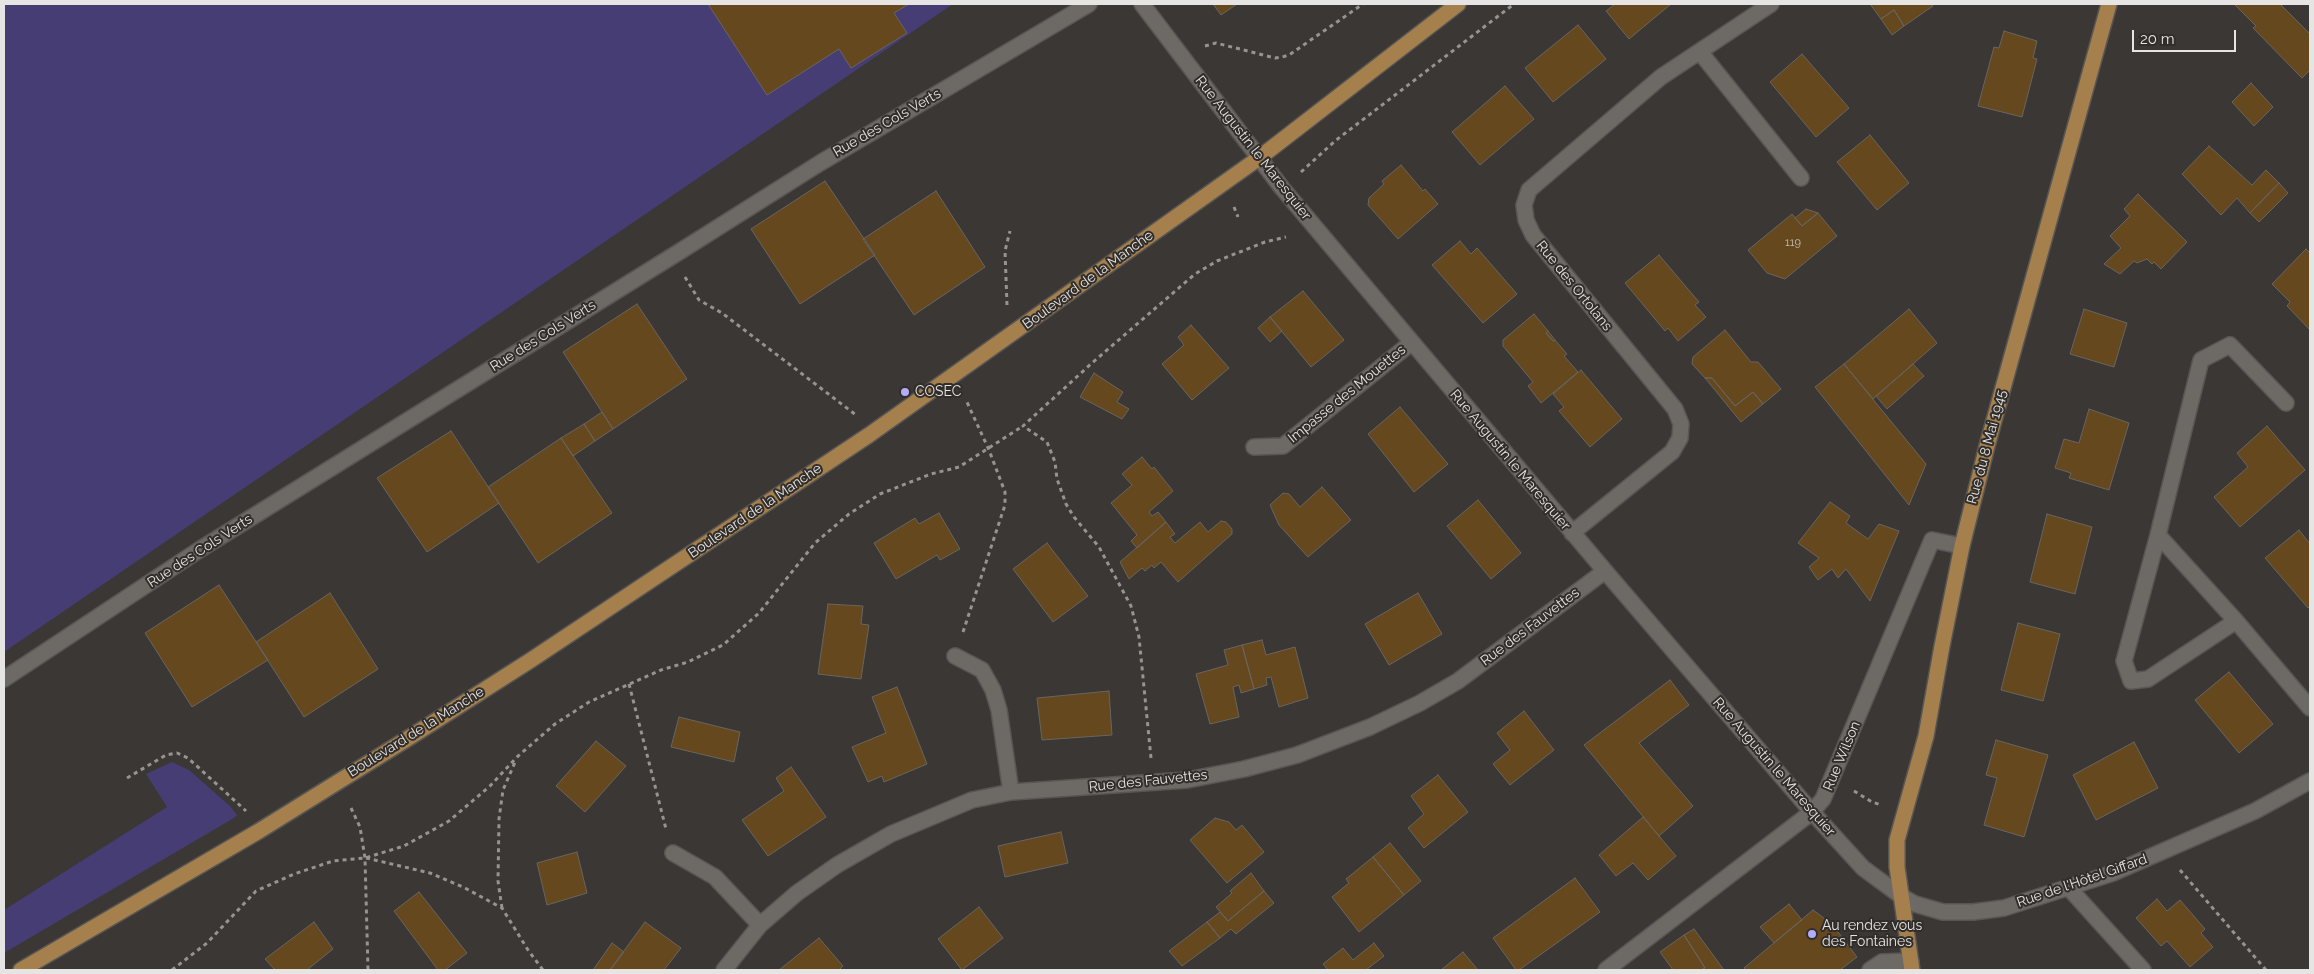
<!DOCTYPE html>
<meta charset="utf-8">
<style>
body{margin:0}
#map{position:relative;width:2314px;height:974px;overflow:hidden;background:#3a3734;font-family:Raleway,sans-serif}
canvas{display:block}
.frame{position:absolute;inset:0;border:5px solid #e7e5e3;pointer-events:none}
.scale{position:absolute;left:2132px;top:30px;width:104px;height:22px;box-sizing:border-box;border:2px solid #e7e5e3;border-top:0;padding-left:6px;font-size:15px;line-height:18px;white-space:nowrap;color:#e7e5e3;-webkit-text-stroke:4px #302d2a;paint-order:stroke}
</style>
<div id="map">
<canvas width="2314" height="974"></canvas>
<div class="frame"></div>
<div class="scale">20 m</div>
</div>
<script>
const ctx = document.querySelector('canvas').getContext('2d');
ctx.lineJoin = 'round';
function paint(path, color) {
  ctx.fillStyle = color;
  ctx.fill(path, 'evenodd');
}
function toPath(rows) {
  const path = new Path2D();
  for (const r of rows) {
    path.moveTo(r[0], r[1]);
    for (let i = 2; i < r.length; i += 2) path.lineTo(r[i], r[i + 1]);
  }
  return path;
}
function trace(path, color, width, dash) {
  ctx.strokeStyle = color;
  ctx.lineWidth = width;
  ctx.lineCap = dash ? 'butt' : 'round';
  ctx.setLineDash(dash || []);
  ctx.stroke(path);
}
function drawText(font, color, halo, rows, align = 'center') {
  ctx.font = font + ' Raleway,sans-serif';
  ctx.lineWidth = 4;
  ctx.setLineDash([]);
  ctx.textBaseline = 'middle';
  ctx.strokeStyle = halo;
  ctx.fillStyle = color;
  for (const [text, x, y, turn = 0] of rows) {
    ctx.save();
    ctx.translate(x, y);
    ctx.rotate((+turn || 0) * Math.PI / 180);
    ctx.textAlign = isNaN(turn) ? turn : align;
    if (halo) ctx.strokeText(text, 0, 0);
    ctx.fillText(text, 0, 0);
    ctx.restore();
  }
}
paint(toPath([
 [4,4,953,4,4,652],
 [172,762,189,770,230,806,237,815,234,818,4,953,4,910,167,807,146,774]
]), '#463d74');
const building = toPath([
 [708,4,909,4,894,13,907,33,851,68,839,49,767,95,708,4],
 [1213,4,1237,4,1221,15,1213,4],
 [1615,4,1671,4,1629,39,1606,11,1615,4],
 [1870,4,1931,4,1933,6,1904,26,1894,10,1881,19,1870,4],
 [2234,4,2280,4,2310,34,2310,70,2302,78,2253,28,2256,26,2234,4],
 [1894,10,1904,26,1892,35,1881,19,1894,10],
 [1578,25,1606,59,1553,102,1525,68,1578,25],
 [2004,31,2037,41,2033,58,2037,59,2022,117,1978,106,1994,47,1999,48,2004,31],
 [1802,54,1849,108,1816,137,1770,82,1802,54],
 [2251,83,2273,107,2254,126,2232,102,2251,83],
 [1505,86,1534,119,1480,165,1452,132,1505,86],
 [1870,135,1909,183,1877,210,1837,162,1870,135],
 [2209,146,2252,185,2266,170,2279,183,2250,213,2237,198,2221,215,2182,174,2209,146],
 [1401,165,1423,191,1425,189,1438,204,1398,239,1368,205,1369,198,1384,184,1382,181,1401,165],
 [825,181,875,255,800,304,751,229,825,181],
 [2279,183,2288,193,2259,222,2250,213,2279,183],
 [936,191,985,267,914,315,863,239,936,191],
 [2138,194,2187,242,2161,269,2154,262,2152,264,2147,259,2137,263,2134,261,2120,274,2104,264,2121,248,2110,236,2130,216,2124,209,2138,194],
 [1806,209,1818,213,1802,226,1795,218,1806,209],
 [1818,213,1837,236,1785,279,1767,273,1748,250,1792,214,1802,226,1818,213],
 [1460,241,1471,254,1477,248,1517,294,1483,323,1432,265,1460,241],
 [2306,249,2310,253,2310,330,2287,306,2290,302,2272,284,2306,249],
 [1659,255,1699,302,1695,305,1706,317,1678,341,1668,328,1665,331,1625,283,1659,255],
 [1303,291,1344,340,1311,367,1270,317,1303,291],
 [637,304,687,379,613,429,563,352,637,304],
 [1909,309,1937,343,1873,399,1844,364,1909,309],
 [2084,309,2127,323,2114,367,2070,354,2084,309],
 [1534,314,1548,331,1546,333,1553,341,1555,340,1567,354,1564,356,1578,372,1541,403,1528,386,1533,382,1503,346,1503,340,1534,314],
 [1270,317,1282,331,1270,342,1258,328,1270,317],
 [1191,325,1229,368,1192,400,1162,364,1184,345,1178,337,1191,325],
 [1725,330,1751,362,1758,362,1781,389,1763,404,1753,392,1735,406,1712,378,1705,378,1692,364,1693,357,1725,330],
 [1548,331,1555,340,1553,341,1546,333,1548,331],
 [1844,364,1926,464,1909,505,1815,387,1844,364],
 [1913,364,1924,376,1887,409,1876,396,1913,364],
 [1581,370,1622,419,1590,447,1559,411,1564,407,1553,394,1581,370],
 [1094,373,1123,392,1117,402,1129,409,1122,419,1080,397,1094,373],
 [1705,378,1712,378,1735,406,1753,392,1763,404,1741,422,1705,378],
 [1400,407,1448,464,1414,492,1368,434,1400,407],
 [2089,409,2129,423,2109,490,2069,478,2071,473,2055,468,2064,439,2079,443,2089,409],
 [602,412,613,429,595,441,584,424,602,412],
 [584,424,595,441,573,456,561,438,584,424],
 [2267,426,2305,470,2240,527,2214,497,2248,467,2237,453,2267,426],
 [451,431,499,503,427,552,377,478,451,431],
 [561,438,612,513,538,563,488,487,561,438],
 [1142,457,1152,469,1154,467,1173,491,1149,512,1152,516,1158,512,1166,522,1137,548,1131,541,1137,535,1111,503,1132,485,1122,474,1142,457],
 [1322,487,1351,520,1308,557,1279,525,1270,505,1283,493,1289,494,1300,507,1322,487],
 [1478,500,1521,553,1491,579,1447,526,1478,500],
 [1830,502,1850,516,1846,523,1868,539,1879,524,1899,531,1870,601,1846,569,1838,578,1832,569,1818,580,1809,567,1819,558,1798,543,1830,502],
 [939,513,960,549,940,560,937,555,896,579,874,543,915,518,919,524,939,513],
 [2047,514,2092,527,2075,594,2030,582,2047,514],
 [1221,521,1226,522,1232,529,1232,534,1178,582,1161,562,1154,568,1152,565,1145,571,1142,568,1129,579,1120,562,1166,522,1175,534,1170,537,1175,543,1200,522,1208,532,1221,521],
 [2299,530,2310,544,2310,606,2308,608,2265,558,2299,530],
 [1047,543,1088,596,1053,622,1013,569,1047,543],
 [219,585,268,660,192,707,145,633,219,585],
 [330,593,378,669,304,717,256,642,330,593],
 [1418,593,1442,634,1389,665,1365,624,1418,593],
 [828,604,863,606,861,624,869,625,861,679,818,674,828,604],
 [2018,623,2060,634,2043,701,2001,690,2018,623],
 [1262,640,1266,655,1295,647,1308,698,1279,707,1271,677,1266,678,1267,685,1254,689,1242,645,1262,640],
 [1242,645,1254,689,1241,693,1239,685,1233,687,1239,717,1210,724,1196,674,1228,665,1224,650,1242,645],
 [2229,672,2273,724,2239,753,2195,700,2229,672],
 [1670,680,1689,705,1639,743,1693,806,1659,836,1584,745,1670,680],
 [897,687,927,764,884,782,882,776,868,782,852,747,886,733,872,697,897,687],
 [1109,691,1112,735,1042,740,1037,698,1109,691],
 [1524,711,1554,750,1510,785,1493,764,1510,750,1497,733,1524,711],
 [679,717,740,732,734,762,671,747,679,717],
 [1996,740,2048,755,2024,837,1984,825,1997,778,1986,775,1996,740],
 [596,741,626,766,585,812,556,786,596,741],
 [2134,742,2158,788,2096,820,2073,775,2134,742],
 [791,767,826,817,768,856,742,820,784,791,776,778,791,767],
 [1438,775,1468,812,1424,848,1408,828,1424,814,1411,796,1438,775],
 [1643,817,1676,856,1648,880,1633,863,1616,876,1599,855,1643,817],
 [1215,818,1229,822,1236,830,1242,825,1264,852,1227,883,1190,840,1215,818],
 [1061,832,1068,863,1005,877,998,846,1061,832],
 [1390,843,1421,881,1404,895,1373,857,1390,843],
 [577,852,587,893,547,905,537,863,577,852],
 [1373,857,1404,895,1359,932,1332,897,1349,883,1346,879,1373,857],
 [1251,873,1264,891,1228,921,1216,907,1232,893,1230,891,1251,873],
 [1575,878,1600,912,1519,970,1516,970,1493,938,1575,878],
 [1264,891,1274,903,1236,934,1231,929,1220,938,1207,922,1220,912,1228,921,1264,891],
 [419,892,467,953,445,970,438,970,394,911,419,892],
 [2157,899,2167,911,2180,900,2205,929,2201,933,2213,947,2190,967,2167,941,2161,946,2136,918,2157,899],
 [1789,904,1802,920,1774,943,1760,927,1789,904],
 [979,907,1003,938,962,970,938,939,979,907],
 [1813,910,1832,924,1857,957,1840,970,1746,970,1744,968,1813,910],
 [314,922,333,949,307,970,275,970,265,959,314,922],
 [645,922,681,948,664,970,610,970,645,922],
 [1207,922,1220,938,1182,966,1169,951,1207,922],
 [1694,929,1724,970,1701,970,1705,968,1684,935,1694,929],
 [1684,935,1705,968,1701,970,1673,970,1660,952,1684,935],
 [819,938,843,966,839,970,779,970,819,938],
 [612,943,624,952,610,970,593,970,612,943],
 [1374,943,1384,956,1366,970,1328,970,1323,964,1343,948,1353,960,1374,943],
 [1463,952,1478,970,1441,970,1463,952]
]);
paint(building, '#66481f');
trace(building, '#686561', 1);
const minor = toPath([
 [1142,4,1282,188,1605,571,1812,812,1863,868,1901,896,1915,904,1943,912,1973,912,2004,908,2113,873,2255,811,2310,781],
 [1700,52,1801,178],
 [2286,403,2230,345,2201,360,2158,535,2236,621,2310,708],
 [1254,447,1283,446,1411,343],
 [1572,533,1672,452,1680,438,1681,424,1675,409,1533,235,1526,220,1524,205,1529,190,1661,77,1771,4],
 [2158,535,2124,661,2131,681,2148,679,2236,621],
 [955,656,982,670,993,690,999,710,1011,792],
 [4,679,199,550,679,252,820,163,1089,4],
 [673,853,715,877,760,925],
 [2068,887,2143,970],
 [724,970,760,925,797,893,837,865,891,834,972,800,1011,792,1187,780,1244,769,1297,755,1370,727,1420,703,1458,681,1605,571],
 [1606,970,1812,812,1823,799,1932,540,1962,546],
 [1870,970,1882,962,1911,961]
]);
const major = toPath([
 [21,970,259,831,415,734,531,660,869,435,1259,158,1458,4],
 [1912,970,1897,867,1897,840,1926,736,1942,646,1962,546,1987,446,2109,4]
]);
trace(minor, '#585653', 18);
trace(major, '#585653', 18);
trace(toPath([
 [1205,46,1216,43,1275,58,1282,57,1289,55,1363,4],
 [1301,172,1335,141,1514,4],
 [1234,207,1238,217],
 [685,277,699,300,722,313,856,415],
 [1007,305,1005,251,1010,231],
 [963,632,1005,505,1005,492,989,450,966,400],
 [629,684,666,829],
 [1151,758,1139,637,1131,606,1099,547,1074,517,1066,504,1057,479,1055,462,1047,442,1023,426,1092,363,1195,274,1217,261,1265,242,1286,237],
 [127,778,166,755,177,753,188,758,246,811],
 [1854,791,1872,802,1881,805],
 [351,808,360,827,365,858,368,970],
 [366,858,430,873,463,887,502,908,528,950,543,970],
 [2180,870,2266,970],
 [502,908,498,881,499,819,503,790,516,760],
 [172,970,207,943,256,891,294,874,333,861,365,858,404,846,449,821,490,786,517,757,555,724,589,702,661,670,688,662,723,645,759,613,815,543,849,514,880,494,931,474,959,467,1023,426]
]), '#969492', 3, [4, 4]);
trace(minor, '#6d6a66', 15);
trace(major, '#a6804c', 15);
for (const [x, y, r, color] of [
 [905,392,5,"#b5acf8"],
 [1812,934,5,"#b5acf8"]
]) {
  const dot = new Path2D();
  dot.arc(x, y, r, 0, 2 * Math.PI);
  ctx.fillStyle = color;
  ctx.fill(dot);
  trace(dot, '#302d2a', 2);
}
drawText('11px', '#c7beb2', null, [
 ["119",1793,243]
]);
drawText('14px', '#e7e5e3', '#302d2a', [
 ["Rue des Cols Verts",887,123,-30],
 ["Rue Augustin le Maresquier",1253,148,52],
 ["Boulevard de la Manche",1088,280,-36],
 ["Rue des Ortolans",1574,286,51],
 ["Rue des Cols Verts",543,336,-32],
 ["Impasse des Mouettes",1347,394,-39],
 ["Rue du 8 Mai 1945",1987,447,-75],
 ["Rue Augustin le Maresquier",1510,460,50],
 ["Boulevard de la Manche",755,511,-34],
 ["Rue des Cols Verts",200,551,-33],
 ["Rue des Fauvettes",1530,627,-37],
 ["Boulevard de la Manche",416,732,-32],
 ["Rue Wilson",1842,756,-67],
 ["Rue Augustin le Maresquier",1774,767,49],
 ["Rue des Fauvettes",1148,781,-6],
 ["Rue de l'Hôtel Giffard",2082,881,-19]
]);
drawText('14px', '#e7e5e3', '#302d2a', [
 ["COSEC",915,392],
 ["Au rendez vous",1822,926],
 ["des Fontaines",1822,942]
], 'left');
</script>
